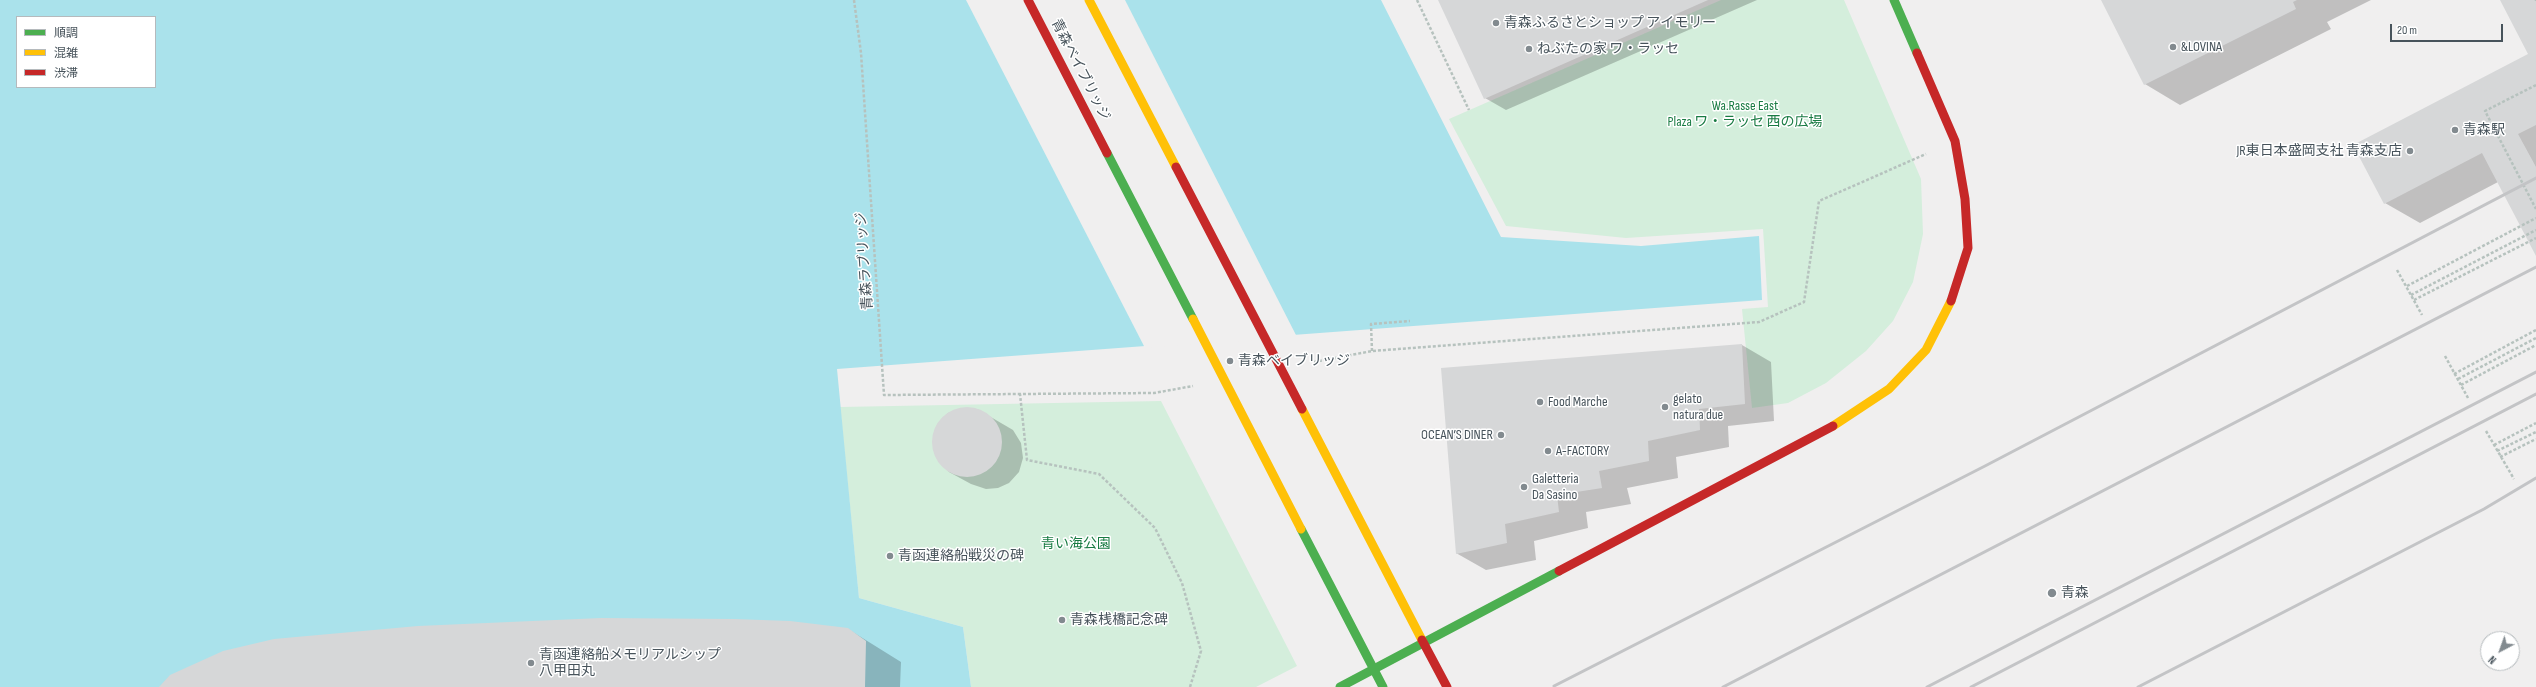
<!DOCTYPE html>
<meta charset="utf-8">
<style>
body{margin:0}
#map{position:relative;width:2536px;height:687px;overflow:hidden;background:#f0efef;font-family:"Sofia Sans Condensed","Noto Sans JP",sans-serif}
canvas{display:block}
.legend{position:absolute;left:16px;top:16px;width:140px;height:72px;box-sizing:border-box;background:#fff;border:1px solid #b5babd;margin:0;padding:5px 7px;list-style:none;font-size:12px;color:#47535b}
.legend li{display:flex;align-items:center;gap:8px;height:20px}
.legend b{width:20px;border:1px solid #b5babd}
.north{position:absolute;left:2480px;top:631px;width:40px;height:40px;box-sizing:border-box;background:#fff;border:1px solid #b5babd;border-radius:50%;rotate:221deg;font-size:11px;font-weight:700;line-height:16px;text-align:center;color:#47535b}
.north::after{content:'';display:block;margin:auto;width:14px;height:18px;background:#828a8f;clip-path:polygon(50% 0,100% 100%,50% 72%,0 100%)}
.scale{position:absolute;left:2390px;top:24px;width:113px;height:18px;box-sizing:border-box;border:2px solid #47535b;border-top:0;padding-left:5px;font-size:12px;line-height:14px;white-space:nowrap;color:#47535b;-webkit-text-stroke:3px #fff;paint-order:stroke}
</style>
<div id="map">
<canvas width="2536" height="687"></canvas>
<ul class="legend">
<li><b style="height:5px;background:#4caf50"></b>順調</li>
<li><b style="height:5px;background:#ffc107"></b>混雑</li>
<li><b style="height:5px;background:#c62828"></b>渋滞</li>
</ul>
<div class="north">N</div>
<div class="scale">20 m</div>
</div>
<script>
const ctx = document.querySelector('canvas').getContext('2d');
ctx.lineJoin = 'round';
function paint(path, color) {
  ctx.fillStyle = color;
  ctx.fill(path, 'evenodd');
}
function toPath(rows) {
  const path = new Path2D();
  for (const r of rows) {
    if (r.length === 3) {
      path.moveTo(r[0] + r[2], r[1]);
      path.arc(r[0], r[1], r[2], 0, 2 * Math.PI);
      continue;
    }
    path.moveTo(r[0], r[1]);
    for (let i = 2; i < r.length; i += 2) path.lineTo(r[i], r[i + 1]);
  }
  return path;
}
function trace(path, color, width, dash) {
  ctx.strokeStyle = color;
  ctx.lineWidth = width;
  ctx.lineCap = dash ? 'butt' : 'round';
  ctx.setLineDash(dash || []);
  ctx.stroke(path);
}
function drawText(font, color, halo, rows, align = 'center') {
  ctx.font = font + ' "Sofia Sans Condensed","Noto Sans JP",sans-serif';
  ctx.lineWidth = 3;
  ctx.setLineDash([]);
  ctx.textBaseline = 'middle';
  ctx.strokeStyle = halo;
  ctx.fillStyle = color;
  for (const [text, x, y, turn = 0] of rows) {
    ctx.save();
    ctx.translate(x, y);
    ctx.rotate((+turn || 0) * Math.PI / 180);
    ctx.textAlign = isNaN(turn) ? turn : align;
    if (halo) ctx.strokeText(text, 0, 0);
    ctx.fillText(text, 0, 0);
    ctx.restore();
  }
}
paint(toPath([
 [1721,0,1844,0,1921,179,1923,234,1913,282,1893,321,1866,351,1826,383,1788,403,1752,408,1742,309,1768,307,1763,229,1626,238,1506,226,1449,119],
 [1161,401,1297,666,1256,687,971,687,963,627,859,598,840,407]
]), '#d4eedc');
paint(toPath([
 [0,0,1381,0,1501,237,1641,246,1759,236,1762,300,837,369,859,598,963,627,971,687,0,687],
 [17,17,155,17,155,87,17,87]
]), '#aae2eb');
paint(toPath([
 [966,0,1125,0,1297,337,1145,348]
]), '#f0efef');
paint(toPath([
 [1439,0,1757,0,1506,110,1485,98],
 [2102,0,2371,0,2327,22,2331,29,2180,105,2145,84],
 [2501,0,2536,0,2536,253,2498,182,2420,223,2385,203,2530,54],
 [1742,345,1771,362,1774,421,1728,426,1729,447,1676,457,1678,478,1627,488,1631,504,1586,512,1588,528,1534,541,1536,560,1486,570,1456,553],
 [963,408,977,409,1013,430,1021,443,1023,458,1019,472,1009,483,998,488,986,489,971,484,949,472,935,454,933,439,938,424,948,413],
 [848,629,901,662,900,687,161,687]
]), '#0003');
paint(toPath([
 [1438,0,1708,0,1484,99],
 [2101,0,2297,0,2293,2,2296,9,2144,85],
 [2500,0,2536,0,2536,125,2518,134,2536,167,2536,256,2482,153,2384,204,2353,145,2528,54],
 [1742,344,1745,404,1699,409,1700,430,1648,441,1649,461,1599,471,1602,488,1557,495,1559,512,1505,524,1507,543,1456,554,1441,368],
 [967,442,35],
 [601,618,734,619,790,621,848,628,866,641,865,687,159,687,170,675,223,651,274,639,418,626]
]), '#d6d7d8');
trace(toPath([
 [854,0,861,53,884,395,1020,394],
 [1417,0,1469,110],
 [2536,0,2536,1],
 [2536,85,2485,111,2536,209],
 [2397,270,2422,315],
 [2407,286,2536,218],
 [2411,295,2536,230],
 [2414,300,2536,238],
 [1372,351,1371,324,1410,321],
 [2445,356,2468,398],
 [1314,362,1372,351,1759,322,1804,302,1819,201,1926,154],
 [2454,374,2536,330],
 [2458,379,2536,338],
 [2461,385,2536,345],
 [2486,431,2514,479],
 [2494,445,2536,423],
 [2497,451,2536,432],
 [2500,457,2536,439],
 [1190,687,1201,651,1182,583,1155,528,1099,474,1027,460,1020,394,1154,393,1193,386]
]), '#b6c2be', 2.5, [3, 2]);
trace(toPath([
 [1894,0,1917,53],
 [1340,687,1559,571]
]), '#4caf50', 9);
trace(toPath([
 [1833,426,1889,389,1926,350,1951,301]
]), '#ffc107', 9);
trace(toPath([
 [1917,53,1955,141,1965,199,1968,248,1951,301],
 [1559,571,1833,426]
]), '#c62828', 9);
trace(toPath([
 [1554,686,1985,466,2536,178],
 [1723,687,2536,267],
 [1927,687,2536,372],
 [1971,687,2536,394],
 [2138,687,2484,509,2536,478]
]), '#c3c4c6', 3);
trace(toPath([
 [1107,153,1193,319],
 [1301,529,1383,687]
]), '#4caf50', 9);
trace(toPath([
 [1089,0,1176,167],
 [1193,319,1301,529],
 [1302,409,1422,640]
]), '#ffc107', 9);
trace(toPath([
 [1028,0,1107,153],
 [1176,167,1302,409],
 [1422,640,1447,687]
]), '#c62828', 9);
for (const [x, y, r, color] of [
 [1496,23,4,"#828a8f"],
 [2173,47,4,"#828a8f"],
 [1529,49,4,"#828a8f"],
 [2455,130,4,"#828a8f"],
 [2410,151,4,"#828a8f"],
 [1230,361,4,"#828a8f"],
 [1540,402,4,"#828a8f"],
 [1665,407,4,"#828a8f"],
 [1501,435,4,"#828a8f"],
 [1548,451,4,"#828a8f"],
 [1524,487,4,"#828a8f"],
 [890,556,4,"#828a8f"],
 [2052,593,5,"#828a8f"],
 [1062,620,4,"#828a8f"],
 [531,663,4,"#828a8f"]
]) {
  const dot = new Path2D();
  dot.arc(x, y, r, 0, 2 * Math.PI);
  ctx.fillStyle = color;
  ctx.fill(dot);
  trace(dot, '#fff', 1.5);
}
drawText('14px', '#47535b', '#fff', [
 ["青森ふるさとショップ アイモリー",1504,23],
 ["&LOVINA",2181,47],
 ["ねぶたの家 ワ・ラッセ",1537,49],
 ["青森駅",2463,130],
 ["JR東日本盛岡支社 青森支店",2402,151,"right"],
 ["青森ベイブリッジ",1238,361],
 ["gelato",1673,399],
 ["natura due",1673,415],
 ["Food Marche",1548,402],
 ["OCEAN’S DINER",1493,435,"right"],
 ["A-FACTORY",1556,451],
 ["Galetteria",1532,479],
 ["Da Sasino",1532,495],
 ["青函連絡船戦災の碑",898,556],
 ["青森",2061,593],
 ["青森桟橋記念碑",1070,620],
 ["青函連絡船メモリアルシップ",539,655],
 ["八甲田丸",539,671]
], 'left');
drawText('14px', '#47535b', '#fff', [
 ["青森ベイブリッジ",1080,70,63],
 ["青森ラブリッジ",865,261,-94]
]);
drawText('14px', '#197b43', '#fff', [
 ["Wa.Rasse East",1745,106],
 ["Plaza ワ・ラッセ 西の広場",1745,122],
 ["青い海公園",1076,544]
]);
</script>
